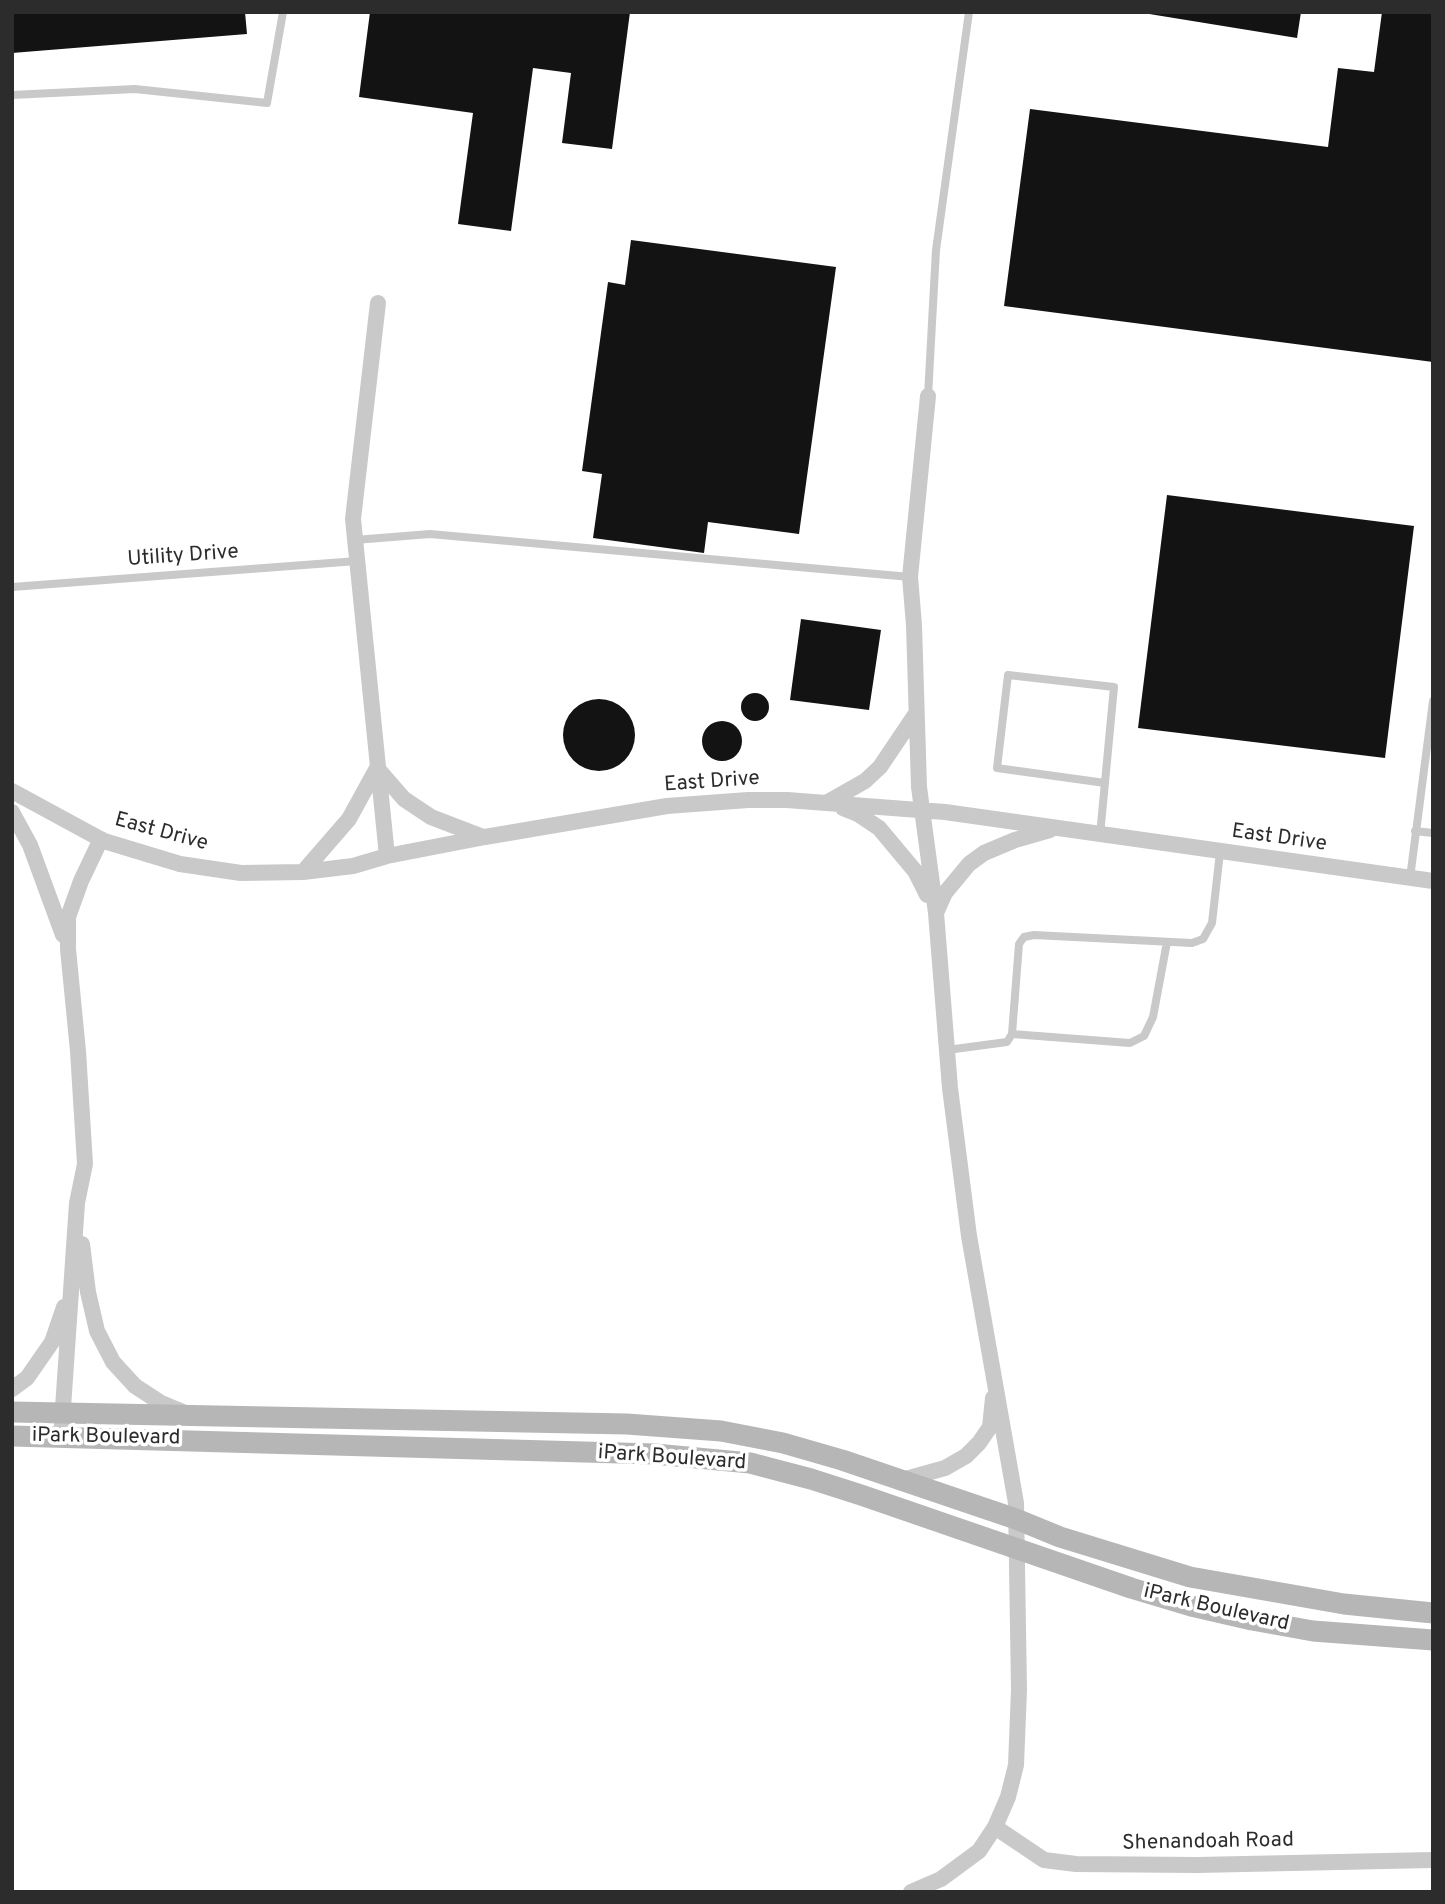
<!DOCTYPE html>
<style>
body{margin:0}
#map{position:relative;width:1445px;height:1904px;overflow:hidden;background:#fff;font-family:Overpass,sans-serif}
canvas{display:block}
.frame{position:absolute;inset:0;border:14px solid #2c2c2c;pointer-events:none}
</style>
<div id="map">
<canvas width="1445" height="1904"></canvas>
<div class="frame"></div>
</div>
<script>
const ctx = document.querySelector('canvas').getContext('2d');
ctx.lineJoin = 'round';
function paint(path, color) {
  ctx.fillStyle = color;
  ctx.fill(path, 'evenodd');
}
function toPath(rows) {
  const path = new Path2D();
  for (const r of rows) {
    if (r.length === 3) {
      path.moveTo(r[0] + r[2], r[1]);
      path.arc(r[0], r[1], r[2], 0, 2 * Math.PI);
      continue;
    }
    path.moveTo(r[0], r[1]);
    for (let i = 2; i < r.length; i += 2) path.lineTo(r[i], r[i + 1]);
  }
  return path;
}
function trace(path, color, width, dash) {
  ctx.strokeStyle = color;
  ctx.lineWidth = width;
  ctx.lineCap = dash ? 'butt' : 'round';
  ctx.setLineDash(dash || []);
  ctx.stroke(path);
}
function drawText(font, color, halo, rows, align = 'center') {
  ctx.font = font + ' Overpass,sans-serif';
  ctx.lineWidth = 7;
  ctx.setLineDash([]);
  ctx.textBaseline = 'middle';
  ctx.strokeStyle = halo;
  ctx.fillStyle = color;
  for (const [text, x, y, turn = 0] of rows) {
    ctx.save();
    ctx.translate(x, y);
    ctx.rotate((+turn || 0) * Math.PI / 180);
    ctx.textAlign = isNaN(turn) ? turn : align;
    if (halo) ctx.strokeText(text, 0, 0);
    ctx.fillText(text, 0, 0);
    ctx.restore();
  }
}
paint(toPath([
 [12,12,245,12,247,34,12,53],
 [370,12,630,12,612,149,562,143,571,73,533,68,511,231,458,224,473,113,359,97],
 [1137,12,1301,12,1297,38],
 [1382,12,1433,12,1433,362,1004,306,1030,109,1328,147,1338,68,1374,72],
 [631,240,836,267,799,534,708,522,704,553,593,538,602,474,582,471,608,282,625,285],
 [1167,495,1414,526,1385,758,1138,728],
 [801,619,881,630,869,710,790,700],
 [755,707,14],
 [599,735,36],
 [722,741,20]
]), '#131313');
trace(toPath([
 [12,95,135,89,267,103,283,12],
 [928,396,936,250,969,12],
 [355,540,430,534,910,577],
 [12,587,357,561],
 [1415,831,1433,833],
 [1100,835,1114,687,1008,675,997,768,1105,783],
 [1410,878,1433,701],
 [1012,1034,1130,1043,1144,1036,1153,1017,1167,942],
 [947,1050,1007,1042,1012,1034,1019,944,1024,937,1034,935,1192,943,1203,939,1212,923,1220,852]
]), '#c9c9c9', 8);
trace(toPath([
 [378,303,353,519,387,856],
 [12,791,104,841,180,864,241,873,303,872,353,866,387,856,485,837,667,806,748,800,787,800,945,812,1433,881],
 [828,802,865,781,880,767,915,715],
 [843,808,858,814,879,828,915,871,927,895],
 [12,812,30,845,63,935],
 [303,872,349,819,377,768,404,799,431,817,483,837],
 [936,913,945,893,969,864,984,853,1015,840,1050,830],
 [82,1244,88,1292,97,1331,113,1362,135,1386,161,1403,185,1413],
 [12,1389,27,1378,52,1342,64,1307],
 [61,1437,77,1203,85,1164,78,1051,68,949,68,917,81,881,101,839],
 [902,1480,945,1468,966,1456,979,1443,990,1427,993,1398],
 [995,1827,1044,1860,1076,1864,1197,1865,1433,1860],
 [911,1892,941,1879,979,1851,995,1827,1008,1797,1016,1765,1019,1690,1016,1503,969,1236,950,1088,936,913,919,787,914,625,910,577,928,396]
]), '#c9c9c9', 16);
trace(toPath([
 [12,1412,627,1424,721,1431,783,1443,842,1460,1016,1519,1060,1537,1190,1577,1344,1604,1433,1613],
 [12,1436,655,1454,750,1463,811,1479,861,1495,1131,1588,1191,1606,1252,1620,1313,1631,1433,1640]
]), '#b6b6b6', 21);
drawText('21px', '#2c2c2c', '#fff', [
 ["Utility Drive",183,557,-4],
 ["East Drive",712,783,-4],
 ["East Drive",161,833,15],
 ["East Drive",1279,839,8],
 ["iPark Boulevard",106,1438,1],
 ["iPark Boulevard",672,1459,4],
 ["iPark Boulevard",1216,1609,13],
 ["Shenandoah Road",1208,1843,-1]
]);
</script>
